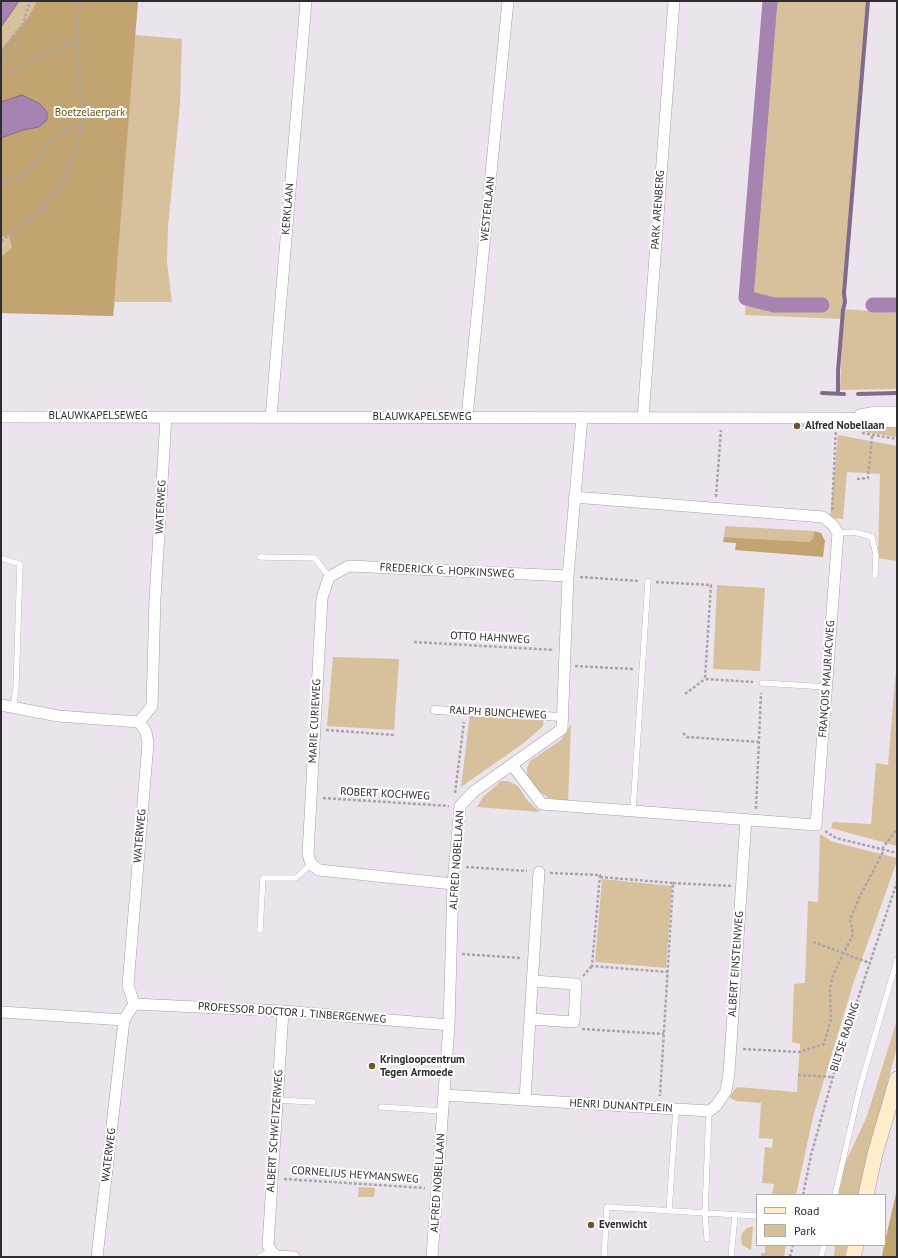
<!DOCTYPE html>
<meta charset="utf-8">
<style>
body{margin:0}
#map{position:relative;width:898px;height:1258px;overflow:hidden;background:#ebe4ed;font-family:"PT Sans",sans-serif}
canvas{display:block}
.frame{position:absolute;inset:0;border:2px solid #2f2c30;pointer-events:none}
.legend{position:absolute;left:756px;top:1194px;width:130px;height:52px;box-sizing:border-box;background:#fff;border:1px solid #acabac;margin:0;padding:5px 7px;list-style:none;font-size:12px;color:#2f2c30}
.legend li{display:flex;align-items:center;gap:8px;height:20px}
.legend b{width:20px;border:1px solid #acabac}
</style>
<div id="map">
<canvas width="898" height="1258"></canvas>
<div class="frame"></div>
<ul class="legend">
<li><b style="height:5px;background:#ffeecd"></b>Road</li>
<li><b style="height:11px;background:#d7c19c"></b>Park</li>
</ul>
</div>
<script>
const ctx = document.querySelector('canvas').getContext('2d');
ctx.lineJoin = 'round';
function paint(path, color) {
  ctx.fillStyle = color;
  ctx.fill(path, 'evenodd');
}
function toPath(rows) {
  const path = new Path2D();
  for (const r of rows) {
    path.moveTo(r[0], r[1]);
    for (let i = 2; i < r.length; i += 2) path.lineTo(r[i], r[i + 1]);
  }
  return path;
}
function trace(path, color, width, dash) {
  ctx.strokeStyle = color;
  ctx.lineWidth = width;
  ctx.lineCap = dash ? 'butt' : 'round';
  ctx.setLineDash(dash || []);
  ctx.stroke(path);
}
function drawText(font, color, halo, rows, align = 'center') {
  ctx.font = font + ' "PT Sans",sans-serif';
  ctx.lineWidth = 4;
  ctx.setLineDash([]);
  ctx.textBaseline = 'middle';
  ctx.strokeStyle = halo;
  ctx.fillStyle = color;
  for (const [text, x, y, turn = 0] of rows) {
    ctx.save();
    ctx.translate(x, y);
    ctx.rotate((+turn || 0) * Math.PI / 180);
    ctx.textAlign = isNaN(turn) ? turn : align;
    if (halo) ctx.strokeText(text, 0, 0);
    ctx.fillText(text, 0, 0);
    ctx.restore();
  }
}
paint(toPath([
 [1,1,138,1,135,35,182,39,180,104,168,227,167,261,172,302,115,302,113,316,1,313],
 [767,1,867,1,844,309,897,313,897,389,840,390,843,319,745,315],
 [802,424,883,424,897,426,897,437,870,433,845,427,801,427],
 [838,435,897,446,897,561,878,558,880,474,847,472,843,519,830,518],
 [725,526,814,531,813,538,809,542,724,537],
 [717,585,765,588,760,671,713,669],
 [333,657,399,659,394,730,327,726],
 [897,657,897,846,831,828,833,822,871,824,876,763,888,765],
 [470,714,544,719,543,726,525,742,461,787],
 [571,724,568,803,549,798,540,792,527,777,527,768,530,761,561,740],
 [501,781,508,781,518,786,527,800,540,812,477,807,483,797],
 [820,834,833,842,897,858,897,861,854,981,814,1113,796,1195,772,1195,774,1184,762,1183,765,1147,772,1148,773,1139,759,1138,761,1103,736,1101,729,1097,737,1087,797,1092,800,1044,792,1042,794,984,805,983,808,901,818,902],
 [602,879,672,886,666,968,595,962],
 [897,1020,897,1047,858,1195,839,1195,839,1176,867,1116],
 [359,1187,375,1188,374,1197,358,1197],
 [753,1226,752,1239,751,1250,742,1245,741,1239,742,1233,747,1228],
 [765,1245,786,1245,784,1257,761,1257,761,1253,765,1253],
 [835,1245,847,1245,845,1257,834,1257]
]), '#d7c19c');
paint(toPath([
 [37,1,138,1,113,316,1,313,1,257,12,248,9,235,1,237,1,138,23,130,39,127,10,98,1,102,1,50,28,18],
 [814,531,821,533,825,541,823,557,735,550,736,543,723,542,724,537,809,542,813,538],
 [897,1189,897,1257,882,1257,883,1250]
]), '#c2a471');
const water = toPath([
 [1,1,19,1,1,27,1,1],
 [22,95,40,104,47,112,47,120,39,127,23,130,1,138,1,102,22,95]
]);
paint(water, '#a684b1');
trace(water, '#826a8a', 1);
trace(toPath([
 [822,393,844,394],
 [838,393,838,371,843,310,845,302,844,293,868,1],
 [858,394,897,393]
]), '#826a8a', 4);
trace(toPath([
 [770,1,746,298,774,305,822,305],
 [873,305,897,305]
]), '#a684b1', 15);
const service = toPath([
 [838,533,855,532,872,537,876,555,875,576],
 [260,557,315,558,329,577],
 [1,558,20,564,16,688,13,708],
 [762,683,827,687],
 [633,810,648,581],
 [260,930,263,878,296,878,311,864],
 [277,1100,313,1102],
 [381,1107,443,1111],
 [835,1195,860,1087,897,960],
 [669,1211,676,1109],
 [707,1239,705,1213,709,1111],
 [259,1257,271,1251],
 [604,1257,607,1207,757,1216],
 [731,1257,735,1215],
 [821,1257,824,1245]
]);
const pedestrian = toPath([
 [435,710,562,717]
]);
const minor = toPath([
 [860,415,876,412,897,412],
 [1,417,844,418,897,422],
 [467,417,508,1],
 [271,418,306,1],
 [643,418,674,1],
 [1,705,58,716,139,722],
 [139,722,152,706,155,599,166,417],
 [512,765,542,804,816,825,838,533,833,525,823,517,574,497],
 [453,884,319,870,311,864,308,854,322,598,329,577,349,566,568,576],
 [134,1004,283,1011,449,1025],
 [283,1011,268,1245,271,1251,276,1256,294,1257],
 [1,1012,124,1020],
 [530,1019,574,1022,576,984,533,981],
 [444,1095,709,1111,716,1106,726,1091,729,1073,746,819],
 [525,1100,539,872],
 [97,1257,124,1020,134,1004,128,985,148,743,146,732,139,722],
 [432,1257,449,1025,453,884,460,806,473,792,562,729,568,576,582,417]
]);
const secondary = toPath([
 [866,1195,875,1154,897,1079],
 [853,1257,856,1245]
]);
trace(service, '#a59fa7', 6);
trace(pedestrian, '#a59fa7', 9);
trace(minor, '#a59fa7', 12);
trace(secondary, '#a59fa7', 16);
trace(toPath([
 [1,65,12,37,23,24,30,1],
 [1,75,77,39],
 [1,182,22,175,39,160,41,152,45,145,69,128,74,125,82,126],
 [1,241,38,213,64,180,73,157,82,126,77,39,80,1],
 [862,433,897,439],
 [857,479,868,478,872,436],
 [716,497,721,430],
 [832,510,836,429],
 [580,577,639,581],
 [656,582,711,585,705,679,753,682],
 [414,642,554,650],
 [575,666,634,669],
 [685,694,705,679],
 [326,730,394,735],
 [683,733,687,737,759,742],
 [455,793,464,722],
 [323,798,449,806],
 [756,809,761,693],
 [825,831,836,838,897,853],
 [882,849,897,829],
 [466,867,527,871],
 [550,873,600,875,592,966,667,972],
 [600,877,673,883,660,1096],
 [673,883,731,886],
 [813,942,870,963],
 [462,954,521,958],
 [583,976,592,966],
 [582,1029,664,1034],
 [743,1049,799,1052,824,1044,831,1019,830,989,833,975,853,934,850,920,859,898,884,850],
 [798,1075,833,1077],
 [284,1179,425,1188],
 [803,1195,811,1155,839,1055,897,882],
 [790,1257,793,1245]
]), '#aaa4ac', 2.5, [3, 2]);
trace(service, '#fff', 5.5);
trace(pedestrian, '#fff', 8);
trace(minor, '#fff', 11);
trace(secondary, '#ffeecd', 15);
for (const [x, y, r, color] of [
 [797,426,4,"#6f5527"],
 [372,1066,4,"#6f5527"],
 [591,1225,4,"#6f5527"]
]) {
  const dot = new Path2D();
  dot.arc(x, y, r, 0, 2 * Math.PI);
  ctx.fillStyle = color;
  ctx.fill(dot);
  trace(dot, '#fff', 1.5);
}
drawText('11px', '#6e5012', '#fff', [
 ["Boetzelaerpark",90,113]
]);
drawText('11px', '#2f2c30', '#fff', [
 ["KERKLAAN",288,209,-85],
 ["WESTERLAAN",488,209,-84],
 ["PARK ARENBERG",658,210,-86],
 ["BLAUWKAPELSEWEG",98,416],
 ["BLAUWKAPELSEWEG",422,417],
 ["WATERWEG",161,507,-87],
 ["FREDERICK G. HOPKINSWEG",447,571,3],
 ["OTTO HAHNWEG",490,638,3],
 ["FRANÇOIS MAURIACWEG",827,679,-86],
 ["RALPH BUNCHEWEG",498,713,3],
 ["MARIE CURIEWEG",315,721,-87],
 ["ROBERT KOCHWEG",385,794,3],
 ["WATERWEG",140,836,-85],
 ["ALFRED NOBELLAAN",457,860,-86],
 ["ALBERT EINSTEINWEG",736,964,-86],
 ["PROFESSOR DOCTOR J. TINBERGENWEG",292,1013,4],
 ["BILTSE RADING",845,1037,-72],
 ["HENRI DUNANTPLEIN",621,1106,3],
 ["ALBERT SCHWEITZERWEG",275,1131,-86],
 ["WATERWEG",109,1155,-83],
 ["CORNELIUS HEYMANSWEG",355,1175,4],
 ["ALFRED NOBELLAAN",438,1183,-86]
]);
drawText('bold 11px', '#2f2c30', '#fff', [
 ["Alfred Nobellaan",805,426],
 ["Kringloopcentrum",380,1060],
 ["Tegen Armoede",380,1073],
 ["Evenwicht",599,1225]
], 'left');
</script>
